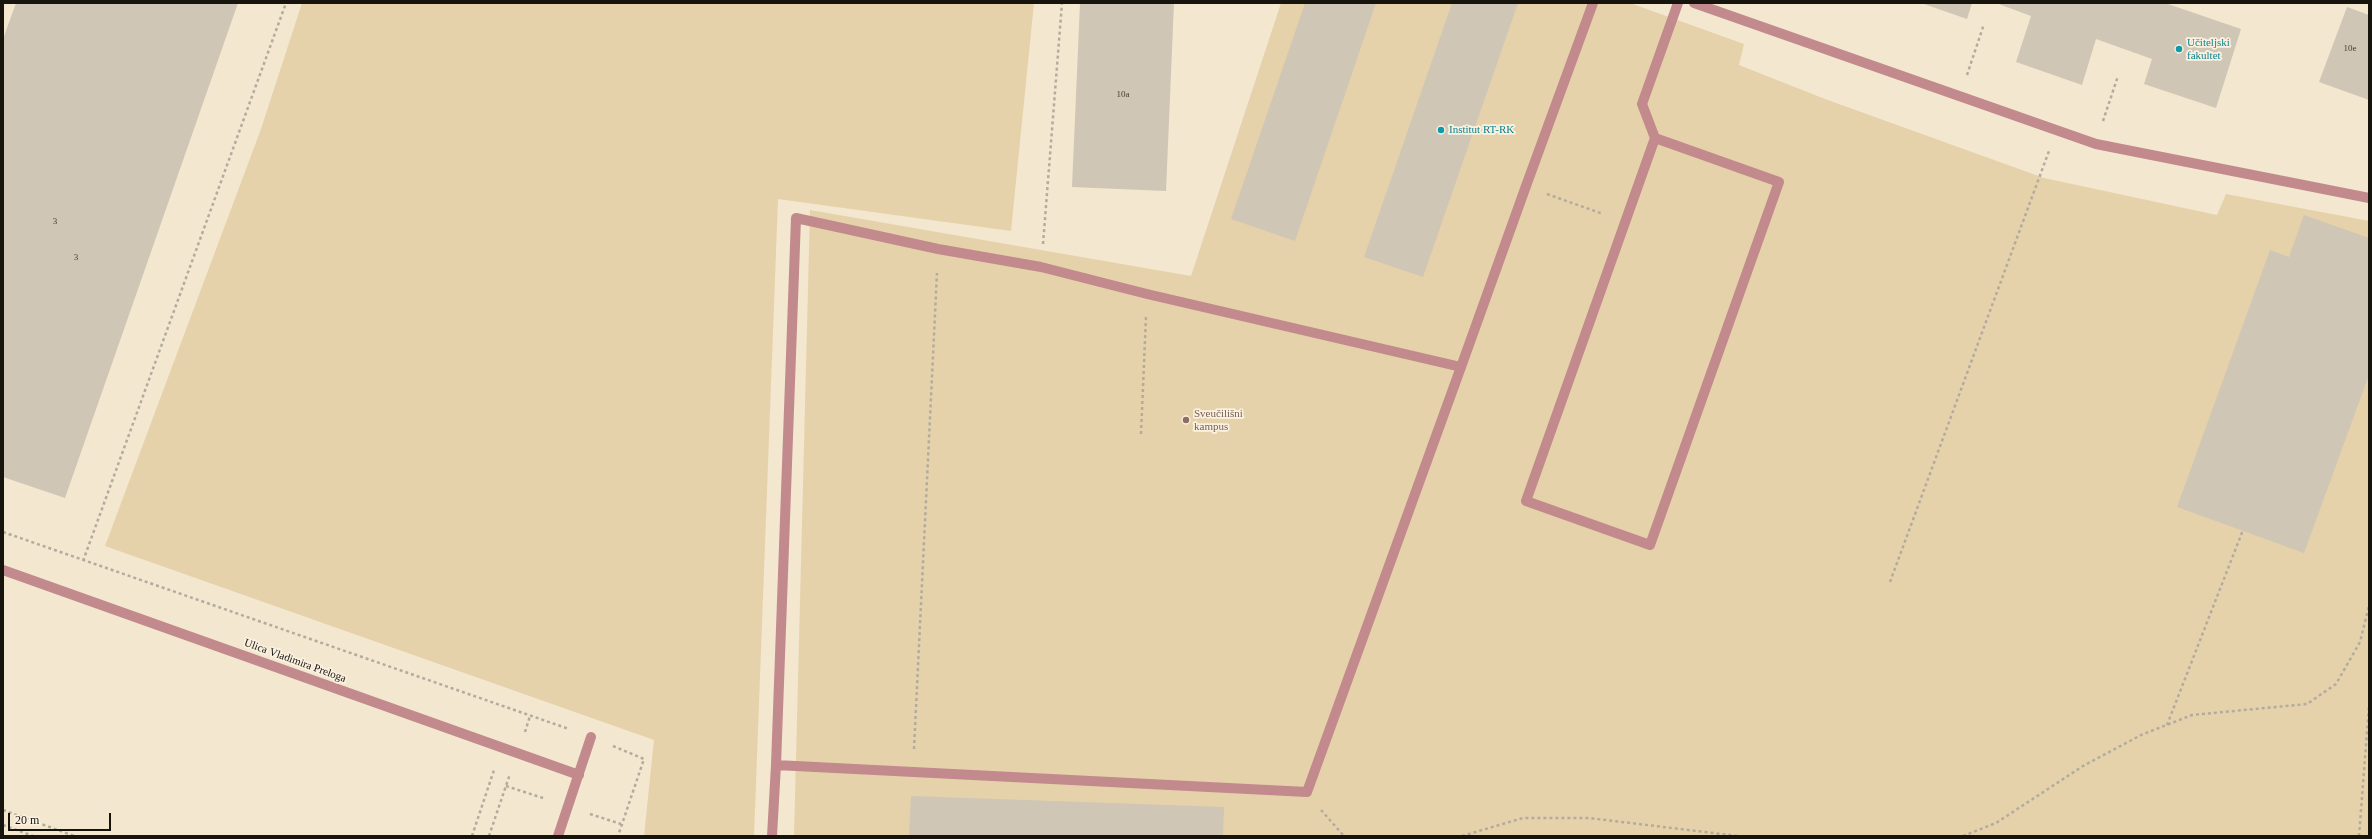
<!DOCTYPE html>
<meta charset="utf-8">
<style>
body{margin:0}
#map{position:relative;width:2372px;height:839px;overflow:hidden;background:#faf1e0;font-family:"Times New Roman",serif}
canvas{display:block}
.frame{position:absolute;inset:0;border:4px solid #17140e;pointer-events:none}
.scale{position:absolute;left:8px;top:813px;width:103px;height:18px;box-sizing:border-box;border:2px solid #17140e;border-top:0;padding-left:5px;font-size:12px;line-height:14px;white-space:nowrap;color:#17140e;-webkit-text-stroke:3px #faf1e0;paint-order:stroke}
</style>
<div id="map">
<canvas width="2372" height="839"></canvas>
<div class="frame"></div>
<div class="scale">20 m</div>
</div>
<script>
const ctx = document.querySelector('canvas').getContext('2d');
ctx.lineJoin = 'round';
function paint(path, color) {
  ctx.fillStyle = color;
  ctx.fill(path, 'evenodd');
}
function toPath(rows) {
  const path = new Path2D();
  for (const r of rows) {
    path.moveTo(r[0], r[1]);
    for (let i = 2; i < r.length; i += 2) path.lineTo(r[i], r[i + 1]);
  }
  return path;
}
function trace(path, color, width, dash) {
  ctx.strokeStyle = color;
  ctx.lineWidth = width;
  ctx.lineCap = dash ? 'butt' : 'round';
  ctx.setLineDash(dash || []);
  ctx.stroke(path);
}
function drawText(font, color, halo, rows, align = 'center') {
  ctx.font = font + ' "Times New Roman",serif';
  ctx.lineWidth = 3.5;
  ctx.setLineDash([]);
  ctx.textBaseline = 'middle';
  ctx.strokeStyle = halo;
  ctx.fillStyle = color;
  for (const [text, x, y, turn = 0] of rows) {
    ctx.save();
    ctx.translate(x, y);
    ctx.rotate((+turn || 0) * Math.PI / 180);
    ctx.textAlign = isNaN(turn) ? turn : align;
    if (halo) ctx.strokeText(text, 0, 0);
    ctx.fillText(text, 0, 0);
    ctx.restore();
  }
}
paint(toPath([
 [3,3,2369,3,2369,836,3,836]
]), '#f3e7cf');
paint(toPath([
 [302,3,1034,3,1011,231,778,199,754,836,644,836,654,740,105,546,261,129],
 [1281,3,1630,3,1744,44,1739,65,1825,99,2044,178,2217,215,2226,194,2369,221,2369,836,794,836,810,210,1191,276]
]), '#e6d2aa');
paint(toPath([
 [16,3,238,3,65,498,3,477,3,39],
 [1080,3,1174,3,1166,191,1072,187],
 [1305,3,1376,3,1295,241,1231,219],
 [1452,3,1518,3,1423,277,1364,257],
 [1921,3,1972,3,1967,19],
 [1996,3,2165,3,2241,29,2216,108,2144,84,2152,59,2096,39,2082,85,2016,62,2031,16],
 [2347,7,2369,15,2369,100,2319,82],
 [2304,215,2369,238,2369,375,2304,553,2177,507,2270,250,2289,257],
 [911,796,1224,807,1223,836,909,836]
]), '#cfc6b5');
trace(toPath([
 [1967,75,1984,24],
 [2103,121,2118,76],
 [1547,194,1603,214],
 [1043,244,1062,3],
 [1141,434,1146,317],
 [3,532,569,729],
 [83,561,286,3],
 [1890,582,2049,151],
 [2167,725,2243,530],
 [525,732,530,716],
 [613,746,644,759,618,836],
 [914,749,937,273],
 [506,786,546,799],
 [3,810,74,836],
 [1321,810,1344,836],
 [590,814,621,824],
 [3,825,33,836],
 [472,836,494,770],
 [489,836,510,774],
 [1462,836,1523,818,1589,818,1738,836],
 [1963,836,1996,823,2083,766,2141,735,2192,715,2307,704,2336,684,2360,642,2369,606],
 [2359,836,2369,706]
]), '#b2ab9e', 2.5, [3, 3]);
trace(toPath([
 [1694,3,2096,144,2369,198],
 [1655,138,1779,182,1650,545,1526,501,1655,138,1642,104,1678,3],
 [1461,367,1147,294,1041,267,938,249,796,218,776,765,1307,792,1461,367,1526,186,1593,3],
 [772,836,776,765]
]), '#c28a8d', 10);
trace(toPath([
 [3,570,579,775],
 [558,836,591,737]
]), '#c28a8d', 10);
for (const [x, y, r, color] of [
 [2179,49,4,"#0f9aa8"],
 [1441,130,4,"#0f9aa8"],
 [1186,420,4,"#8d6e63"]
]) {
  const dot = new Path2D();
  dot.arc(x, y, r, 0, 2 * Math.PI);
  ctx.fillStyle = color;
  ctx.fill(dot);
  trace(dot, '#faf1e0', 1.5);
}
drawText('9px', '#454038', null, [
 ["10e",2350,49],
 ["10a",1123,95],
 ["3",55,222],
 ["3",76,258]
]);
drawText('11px', '#0d838f', '#faf1e0', [
 ["Učiteljski",2187,43],
 ["fakultet",2187,56],
 ["Institut RT-RK",1449,130]
], 'left');
drawText('11px', '#785e54', '#faf1e0', [
 ["Sveučilišni",1194,414],
 ["kampus",1194,427]
], 'left');
drawText('11px', '#17140e', '#faf1e0', [
 ["Ulica Vladimira Preloga",295,661,20]
]);
</script>
